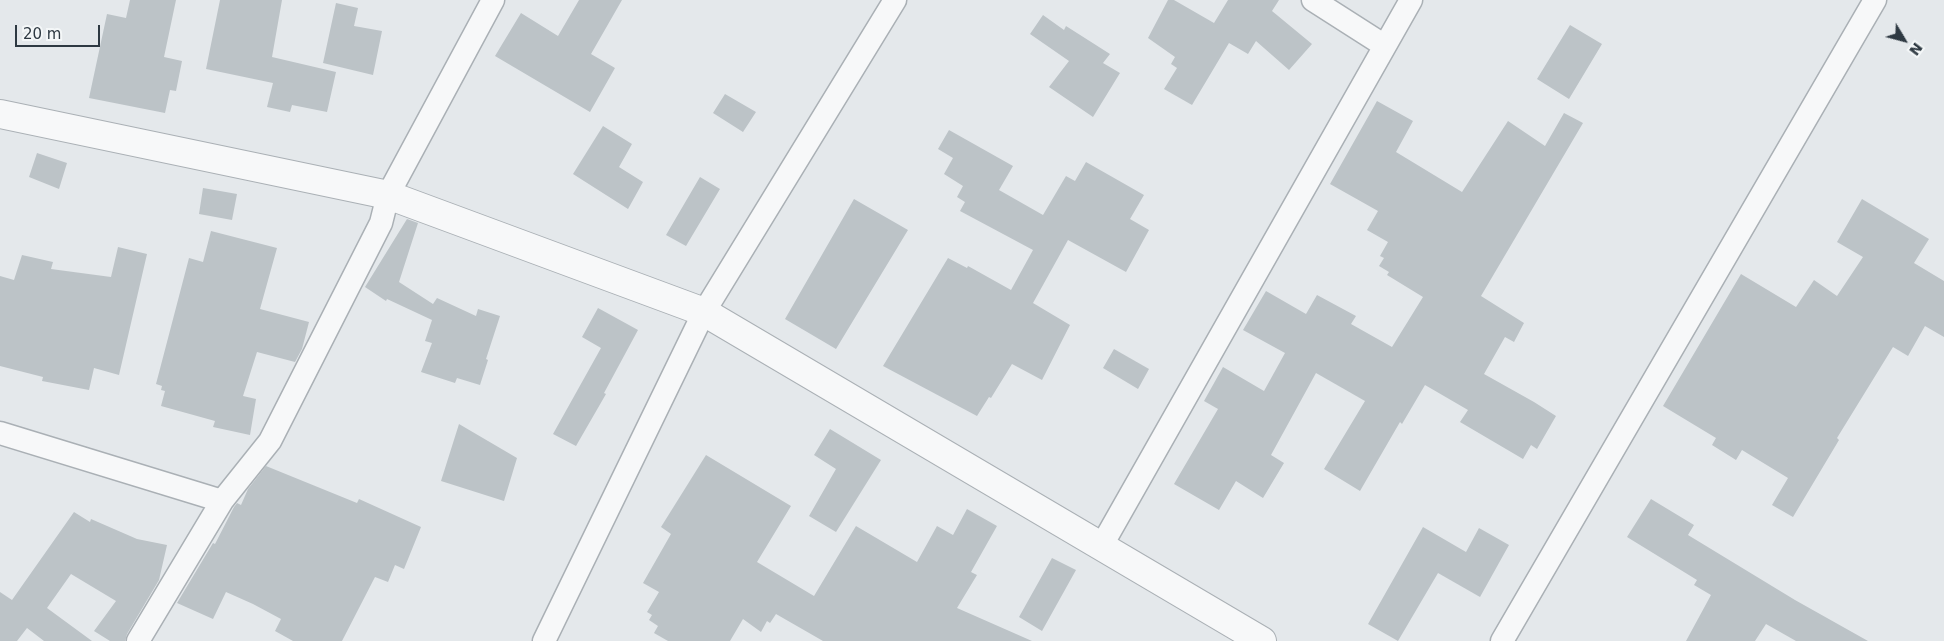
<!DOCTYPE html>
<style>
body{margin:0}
#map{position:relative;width:1944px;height:641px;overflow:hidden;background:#e4e8eb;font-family:"DejaVu Sans",sans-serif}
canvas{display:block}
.north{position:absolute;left:1879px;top:15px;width:50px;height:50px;-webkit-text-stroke:4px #f4f7f8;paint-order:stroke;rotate:127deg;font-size:14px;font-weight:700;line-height:20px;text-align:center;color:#2e3942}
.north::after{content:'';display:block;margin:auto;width:18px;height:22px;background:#2e3942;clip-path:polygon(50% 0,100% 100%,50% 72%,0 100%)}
.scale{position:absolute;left:15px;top:25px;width:85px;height:22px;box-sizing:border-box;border:2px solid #2e3942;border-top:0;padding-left:6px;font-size:15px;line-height:18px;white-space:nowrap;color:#2e3942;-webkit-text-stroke:4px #f4f7f8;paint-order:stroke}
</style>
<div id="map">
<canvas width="1944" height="641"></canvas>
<div class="north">N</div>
<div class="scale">20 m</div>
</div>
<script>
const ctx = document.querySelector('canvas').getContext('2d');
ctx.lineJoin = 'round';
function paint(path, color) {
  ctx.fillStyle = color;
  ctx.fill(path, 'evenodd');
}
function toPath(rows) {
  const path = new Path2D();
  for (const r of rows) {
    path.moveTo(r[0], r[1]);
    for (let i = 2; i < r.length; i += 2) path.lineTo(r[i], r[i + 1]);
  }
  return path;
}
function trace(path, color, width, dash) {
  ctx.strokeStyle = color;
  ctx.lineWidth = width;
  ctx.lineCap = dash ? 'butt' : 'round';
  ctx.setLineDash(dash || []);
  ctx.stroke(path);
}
paint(toPath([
 [130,0,176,0,164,57,182,61,176,91,170,90,165,113,89,98,107,14,126,18],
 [220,0,282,0,272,57,336,72,327,112,292,105,290,112,267,107,273,83,206,69],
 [579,0,622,0,591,54,615,68,590,112,495,56,521,13,558,36],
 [1168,0,1174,0,1214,23,1228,0,1279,0,1272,11,1312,44,1289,70,1256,41,1248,54,1229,43,1192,105,1164,89,1177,68,1171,64,1175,57,1148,38],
 [336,3,358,8,354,26,382,31,373,75,323,63],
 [1043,15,1064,30,1066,26,1110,54,1103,63,1120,73,1093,117,1049,87,1069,61,1030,34],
 [1570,25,1602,44,1569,99,1537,79],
 [725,94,756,112,743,132,713,113],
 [1377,101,1413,121,1396,152,1462,192,1508,121,1545,146,1564,113,1583,123,1481,296,1524,323,1514,342,1505,337,1484,374,1534,402,1556,416,1537,449,1531,445,1523,459,1460,422,1468,410,1425,385,1402,424,1400,422,1360,491,1324,469,1365,401,1316,373,1271,455,1284,463,1263,498,1236,481,1219,510,1174,484,1218,409,1204,401,1223,367,1264,391,1285,353,1243,330,1266,291,1306,314,1317,295,1356,316,1351,324,1392,347,1423,297,1387,275,1389,272,1379,266,1384,258,1380,256,1388,242,1367,230,1378,211,1330,184],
 [603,126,632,144,619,167,643,182,628,209,573,174],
 [949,130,1013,166,999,190,1043,215,1066,176,1075,181,1086,162,1144,195,1130,219,1149,230,1126,272,1068,240,1033,303,1070,325,1042,380,1012,364,991,398,989,397,977,416,883,366,948,258,967,268,968,266,1011,290,1033,250,960,211,965,202,957,197,963,186,944,174,953,158,938,149],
 [37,153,67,163,59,189,29,177],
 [700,177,720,189,686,246,666,235],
 [203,188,237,194,232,220,199,214],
 [854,199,908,230,836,349,785,319],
 [1862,199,1929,239,1914,263,1944,281,1944,337,1925,326,1908,356,1893,347,1837,438,1839,440,1793,517,1772,505,1788,478,1742,450,1736,460,1712,445,1716,438,1663,406,1741,274,1796,307,1814,280,1837,296,1863,257,1837,242],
 [407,219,418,223,399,282,433,304,437,298,476,316,478,309,500,316,486,359,488,360,480,385,457,378,455,383,421,372,432,343,425,341,432,320,387,299,386,301,365,287],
 [211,231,277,248,260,309,309,322,302,349,295,362,257,352,243,396,256,399,250,435,213,427,215,421,161,406,165,391,161,390,162,386,156,384,189,258,203,262],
 [118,247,147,254,119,375,94,368,89,390,42,381,43,377,0,366,0,276,14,280,22,255,53,262,51,269,111,277],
 [598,308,638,330,604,393,606,394,576,446,553,434,601,348,582,337],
 [1114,349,1149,369,1138,389,1103,368],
 [459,424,517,458,504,501,441,481],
 [830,429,881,460,836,532,809,516,836,469,814,455],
 [706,455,791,506,757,562,814,596,856,526,917,562,937,526,953,535,967,509,997,526,971,572,977,575,957,608,1032,641,823,641,776,614,770,623,767,621,761,632,743,619,730,641,668,641,654,633,658,626,649,620,652,615,647,612,659,592,643,583,671,534,661,527],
 [266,466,357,503,359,499,421,527,404,569,395,565,388,582,375,577,342,641,293,641,275,631,281,619,253,604,226,592,213,619,177,603,213,543,215,544,234,507,237,503,241,505,248,489],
 [1651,499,1694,525,1688,535,1795,600,1868,641,1796,641,1766,624,1755,641,1686,641,1711,595,1694,585,1697,580,1627,537],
 [74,512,90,522,91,519,137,539,167,545,159,580,127,634,125,641,110,641,94,631,116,601,71,574,47,608,92,641,44,641,27,628,17,641,0,641,0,592,12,600],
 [1423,527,1466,552,1479,528,1509,545,1480,597,1438,573,1398,641,1368,624],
 [1052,558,1076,570,1042,631,1019,617]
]), '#bcc3c7');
const minor = toPath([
 [1313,0,1385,46],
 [0,433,222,501],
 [1102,545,1411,0],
 [138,641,222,501,270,441,381,223,388,195,493,0],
 [544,641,704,312,895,0],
 [1502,641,1875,0]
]);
const tertiary = toPath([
 [0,114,388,195,704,312,1262,641]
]);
trace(minor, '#aab0b5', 25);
trace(tertiary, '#aab0b5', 30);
trace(minor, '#f7f8f9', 22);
trace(tertiary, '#f7f8f9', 28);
</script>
